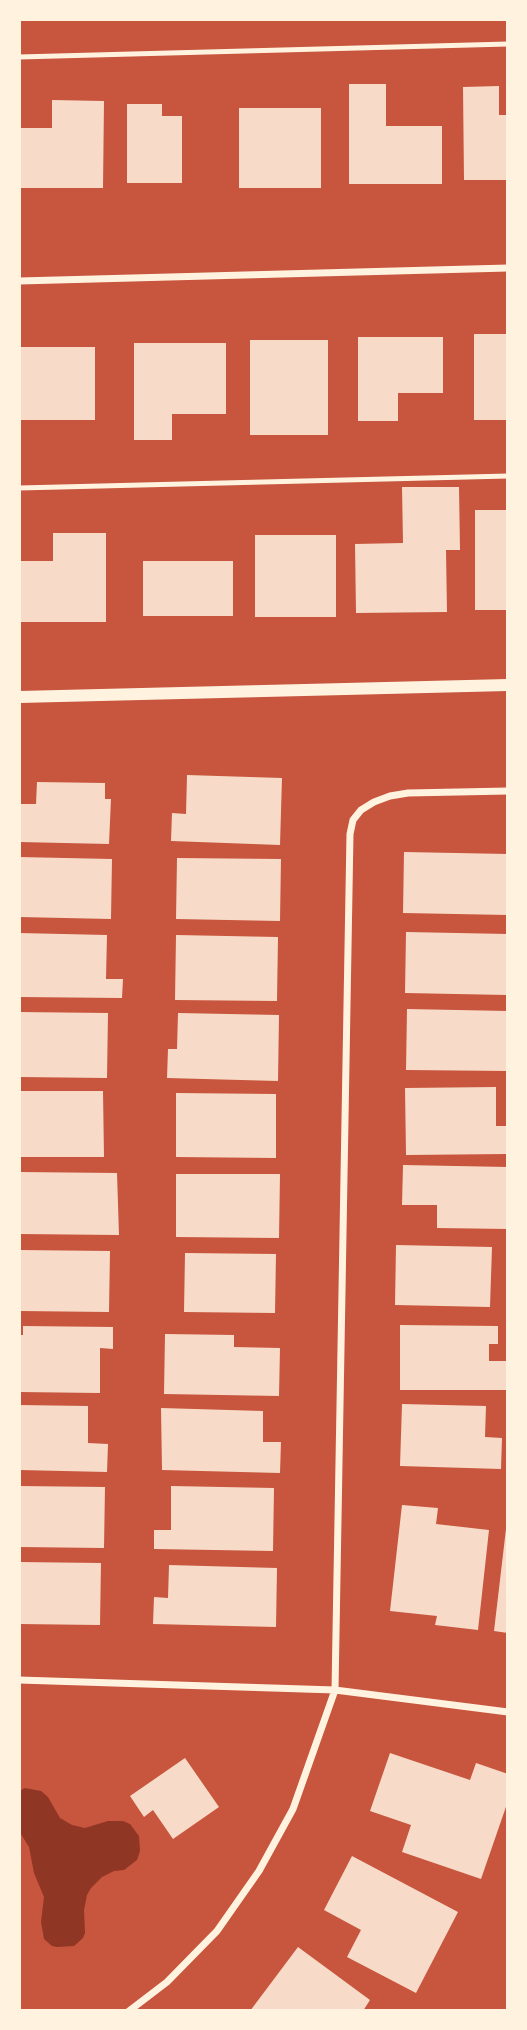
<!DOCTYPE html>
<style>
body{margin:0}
#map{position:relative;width:527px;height:2030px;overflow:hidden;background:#c8553d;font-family:Karla,sans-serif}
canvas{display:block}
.frame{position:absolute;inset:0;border:21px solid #fff3e0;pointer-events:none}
</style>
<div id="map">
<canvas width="527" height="2030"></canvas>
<div class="frame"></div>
</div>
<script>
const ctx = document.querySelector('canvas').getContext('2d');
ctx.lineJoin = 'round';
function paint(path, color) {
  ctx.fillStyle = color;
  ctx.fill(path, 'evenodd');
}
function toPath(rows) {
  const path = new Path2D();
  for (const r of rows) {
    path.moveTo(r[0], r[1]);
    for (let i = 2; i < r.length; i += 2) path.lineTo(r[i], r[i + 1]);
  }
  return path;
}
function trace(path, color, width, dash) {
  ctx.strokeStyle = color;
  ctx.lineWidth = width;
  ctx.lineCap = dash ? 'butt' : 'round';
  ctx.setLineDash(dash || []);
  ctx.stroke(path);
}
paint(toPath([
 [25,1788,41,1791,48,1797,60,1818,72,1825,85,1828,108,1821,123,1821,130,1824,139,1836,140,1851,137,1860,124,1870,114,1871,102,1877,91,1888,87,1895,84,1910,85,1933,83,1938,74,1946,57,1947,52,1946,44,1939,41,1922,44,1897,34,1873,29,1847,19,1831,19,1791]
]), '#8f3625');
paint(toPath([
 [349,84,386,84,386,126,442,126,442,184,349,184],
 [499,86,499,115,508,115,508,180,464,180,463,87],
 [52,100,104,101,103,188,19,188,19,128,52,128],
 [127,104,162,104,162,116,182,116,182,183,127,183],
 [239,108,321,108,321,188,239,188],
 [474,334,508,334,508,420,474,420],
 [358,337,443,337,443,393,398,393,398,421,358,421],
 [250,340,328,340,328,435,250,435],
 [134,343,226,343,226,414,172,414,172,440,134,440],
 [20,347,95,347,95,420,20,420],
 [402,487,459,487,460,550,446,550,447,612,356,613,355,544,403,543],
 [475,510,508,510,508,610,475,610],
 [53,533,106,533,106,622,19,622,19,561,53,561],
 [255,535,336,535,336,617,255,617],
 [143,561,233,561,233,616,143,616],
 [187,775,282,778,280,845,171,841,172,813,186,814],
 [37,782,105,783,105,799,111,799,109,844,19,842,19,804,36,804],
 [404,852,508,854,508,915,403,913],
 [19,857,112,859,111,919,19,917],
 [177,858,281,859,280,921,176,919],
 [406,932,508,934,507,995,405,993],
 [19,933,107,935,106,979,123,979,122,998,19,997],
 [176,935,278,937,277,1001,175,1000],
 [407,1009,508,1011,508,1071,406,1070],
 [19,1012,108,1013,107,1078,19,1077],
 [178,1013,279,1015,278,1081,167,1078,168,1049,177,1049],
 [496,1087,496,1126,508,1126,508,1154,406,1155,405,1088],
 [19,1091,103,1091,104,1157,19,1157],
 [176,1093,276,1094,276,1158,176,1157],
 [403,1165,508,1167,508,1229,437,1228,437,1205,402,1205],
 [19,1172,117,1173,119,1235,19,1234],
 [176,1174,280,1174,279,1238,176,1237],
 [396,1245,492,1247,490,1307,395,1305],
 [19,1250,110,1251,109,1312,19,1311],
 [185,1253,276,1254,275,1313,184,1312],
 [400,1325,498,1326,498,1344,489,1344,489,1361,508,1361,508,1390,400,1390],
 [23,1326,113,1327,113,1349,100,1348,100,1393,19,1392,19,1335,23,1335],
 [165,1334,234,1335,234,1347,280,1348,279,1396,164,1394],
 [402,1404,486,1406,485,1437,502,1438,501,1469,400,1466],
 [19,1405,88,1406,88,1443,108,1444,107,1472,19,1470],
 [161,1408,263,1411,263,1442,281,1442,280,1473,162,1470],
 [19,1486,105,1487,104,1548,19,1547],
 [171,1486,274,1488,273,1551,154,1549,154,1530,171,1530],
 [402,1505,438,1508,436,1524,489,1530,478,1630,435,1625,437,1616,390,1611],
 [506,1529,508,1529,508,1633,494,1631],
 [19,1562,101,1563,100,1625,19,1624],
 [169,1565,277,1568,276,1627,153,1624,154,1597,168,1598],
 [390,1753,470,1780,476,1763,508,1774,508,1801,481,1879,402,1852,411,1825,370,1811],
 [185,1758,219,1807,173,1839,153,1810,144,1817,130,1796],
 [352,1856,458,1912,416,1993,347,1957,361,1930,324,1910],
 [298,1947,370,2000,363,2011,250,2011]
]), '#f7dbc8');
trace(toPath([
 [19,57,508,44],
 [19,488,508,476]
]), '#fff3e0', 5);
trace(toPath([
 [19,281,508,268],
 [19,1680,335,1690,508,1712],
 [129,2011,167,1982,217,1931,259,1871,293,1809,335,1690,350,834,353,820,361,810,374,802,390,796,408,793,508,791]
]), '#fff3e0', 7);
trace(toPath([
 [19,697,508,685]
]), '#fff3e0', 12);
</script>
